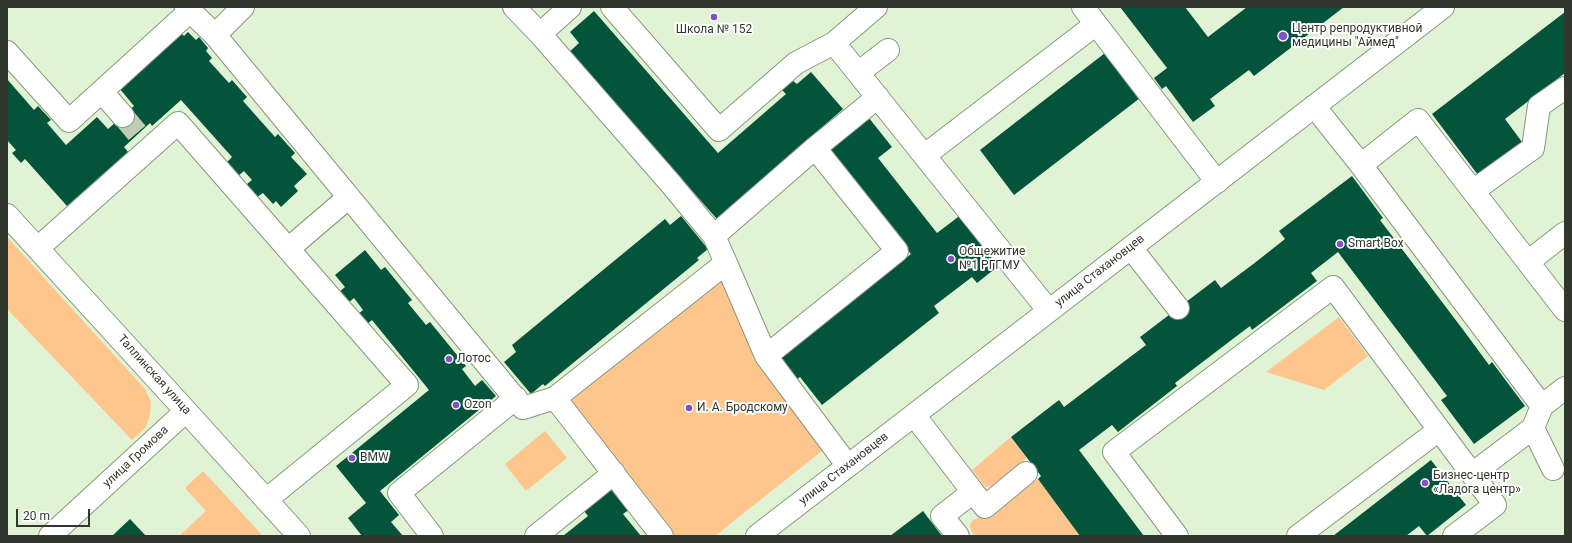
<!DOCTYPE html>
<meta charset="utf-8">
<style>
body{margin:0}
#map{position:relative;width:1572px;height:543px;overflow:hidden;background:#e1f3d5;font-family:Roboto,sans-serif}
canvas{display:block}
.frame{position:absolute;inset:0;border:8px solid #31372c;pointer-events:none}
.scale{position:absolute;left:16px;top:509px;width:74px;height:18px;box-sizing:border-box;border:2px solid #31372c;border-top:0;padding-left:5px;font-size:12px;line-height:14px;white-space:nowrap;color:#31372c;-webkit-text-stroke:3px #fff;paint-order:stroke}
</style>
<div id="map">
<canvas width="1572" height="543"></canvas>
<div class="frame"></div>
<div class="scale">20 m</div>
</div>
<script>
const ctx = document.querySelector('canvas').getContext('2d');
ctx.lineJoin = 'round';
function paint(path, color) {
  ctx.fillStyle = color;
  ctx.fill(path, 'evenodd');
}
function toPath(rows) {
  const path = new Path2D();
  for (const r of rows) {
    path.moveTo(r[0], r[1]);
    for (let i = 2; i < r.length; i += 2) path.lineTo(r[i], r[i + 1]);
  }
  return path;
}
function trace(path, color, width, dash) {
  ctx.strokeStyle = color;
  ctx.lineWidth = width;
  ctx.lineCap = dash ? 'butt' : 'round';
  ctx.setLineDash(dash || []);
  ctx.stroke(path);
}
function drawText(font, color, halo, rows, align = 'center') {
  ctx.font = font + ' Roboto,sans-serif';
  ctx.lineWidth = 4;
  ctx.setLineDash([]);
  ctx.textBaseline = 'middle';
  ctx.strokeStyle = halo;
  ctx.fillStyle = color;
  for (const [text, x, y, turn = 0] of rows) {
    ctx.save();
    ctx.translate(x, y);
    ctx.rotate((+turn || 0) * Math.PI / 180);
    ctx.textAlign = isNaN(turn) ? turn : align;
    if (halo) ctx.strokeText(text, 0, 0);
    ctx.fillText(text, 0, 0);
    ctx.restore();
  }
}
paint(toPath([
 [7,237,145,389,151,402,150,415,146,427,132,440,7,309],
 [723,271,827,447,715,536,673,536,566,397],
 [1339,317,1368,356,1324,390,1266,372],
 [545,431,567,458,526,491,505,464],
 [1011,437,1027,458,993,485,986,487,982,483,972,470],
 [203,471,263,536,179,536,206,511,185,488],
 [1038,479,1080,536,975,536,971,531,970,524,972,521,979,517,985,519]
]), '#fec58d');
paint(toPath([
 [1120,7,1185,7,1208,37,1247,7,1344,7,1254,76,1249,70,1210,99,1215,106,1193,122,1166,86,1162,89,1154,78,1167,68],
 [594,11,718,153,786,94,782,90,793,81,797,84,811,72,843,109,717,219,687,185,684,188,567,54,579,43,570,32],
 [1565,12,1565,73,1505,119,1525,146,1481,179,1432,114],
 [188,32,196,40,199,37,208,48,206,51,212,58,209,61,229,83,232,80,247,97,243,101,275,137,278,134,295,153,291,157,307,174,294,186,298,191,281,207,276,201,273,204,263,193,257,197,246,185,252,180,244,171,238,176,227,162,232,157,181,100,152,126,150,123,124,147,128,152,67,206,25,159,21,163,12,153,16,150,7,140,7,79,34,110,38,106,51,120,47,123,66,145,97,117,108,129,134,106,120,89,182,34,184,36],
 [1105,53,1140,98,1014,195,980,150],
 [869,118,892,147,878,158,937,233,962,214,1001,264,977,283,972,277,934,306,939,313,822,405,800,377,795,381,777,359,911,254,844,168,827,151],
 [1352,176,1383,218,1380,220,1464,331,1489,365,1492,362,1525,406,1474,444,1441,400,1447,396,1338,252,1311,273,1317,281,1252,330,1250,326,1242,332,1175,383,1177,386,1118,432,1112,425,1079,450,1144,536,1080,536,1038,479,1041,476,1011,437,1059,400,1064,407,1146,345,1140,337,1215,280,1221,288,1252,265,1285,239,1279,231],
 [681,216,708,249,697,258,699,260,545,386,543,384,531,394,504,362,516,352,512,345,665,219,670,225],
 [365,250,381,270,385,267,412,300,408,303,426,325,430,322,466,366,462,369,475,386,482,380,496,396,380,491,399,515,391,522,403,536,362,536,348,518,366,503,336,466,429,390,372,320,366,325,357,315,363,310,354,298,348,303,339,292,345,287,335,275],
 [1431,460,1466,505,1427,536,1419,526,1406,536,1333,536],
 [613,488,630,509,623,514,641,536,563,536,588,516,584,511],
 [923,511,942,536,890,536],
 [130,519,146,536,112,536]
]), '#04543c');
trace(toPath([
 [123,116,138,134]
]), '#becdb3', 22, [22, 11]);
const minor = toPath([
 [186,7,215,35,523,408,555,398,726,263,714,236,671,184,540,34,514,7],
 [612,7,719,130,796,63,834,43,876,7],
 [1083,7,1217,182],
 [540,34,570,7],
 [215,35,243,7],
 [834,43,1049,311],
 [7,52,69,121,190,11],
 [858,73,888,50],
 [102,92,123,116],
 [1314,106,1361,165,1542,406],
 [925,155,1096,24],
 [1361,165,1418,120,1565,310],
 [1473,191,1533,148,1539,106,1565,88],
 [7,215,186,411,299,536],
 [714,236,815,148,878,97],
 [38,248,178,123,407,385,266,500],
 [1131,248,1178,308],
 [288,249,349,197],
 [1528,262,1565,233],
 [726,263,766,356,848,466],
 [766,356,897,251,815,148],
 [555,398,662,536],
 [914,415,973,492],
 [1533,428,1553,469],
 [1472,474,1533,428,1542,406,1565,388],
 [50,536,186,411],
 [432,536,399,493,516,398],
 [536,536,614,473],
 [757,536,1443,7],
 [958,536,942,516,973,492,985,507,1026,473],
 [1177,536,1114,452,1333,287,1495,505,1454,536],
 [1298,536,1439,430]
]);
trace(minor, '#88987c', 24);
trace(minor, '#fff', 22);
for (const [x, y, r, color] of [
 [714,17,4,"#8050c9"],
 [1283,36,5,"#8050c9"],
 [1340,244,4,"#8050c9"],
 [951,259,4,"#8050c9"],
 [449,359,4,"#8050c9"],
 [456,405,4,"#8050c9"],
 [689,408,4,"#8050c9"],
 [352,458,4,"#8050c9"],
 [1425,483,4,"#8050c9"]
]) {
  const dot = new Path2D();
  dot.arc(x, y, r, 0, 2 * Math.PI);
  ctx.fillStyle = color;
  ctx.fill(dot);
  trace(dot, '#fff', 1.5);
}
drawText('12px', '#31372c', '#fff', [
 ["Центр репродуктивной",1292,29],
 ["медицины \"Аймед\"",1292,43],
 ["Школа № 152",714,30,"center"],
 ["Smart Box",1348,244],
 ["Общежитие",959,252],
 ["№1 РГГМУ",959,266],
 ["Лотос",457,359],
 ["Ozon",464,405],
 ["И. А. Бродскому",697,408],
 ["BMW",360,458],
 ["Бизнес-центр",1433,476],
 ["«Ладога центр»",1433,490]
], 'left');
drawText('12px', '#31372c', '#fff', [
 ["улица Стахановцев",1100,271,-38],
 ["Таллинская улица",154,375,48],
 ["улица Громова",136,457,-43],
 ["улица Стахановцев",844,469,-38]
]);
</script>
